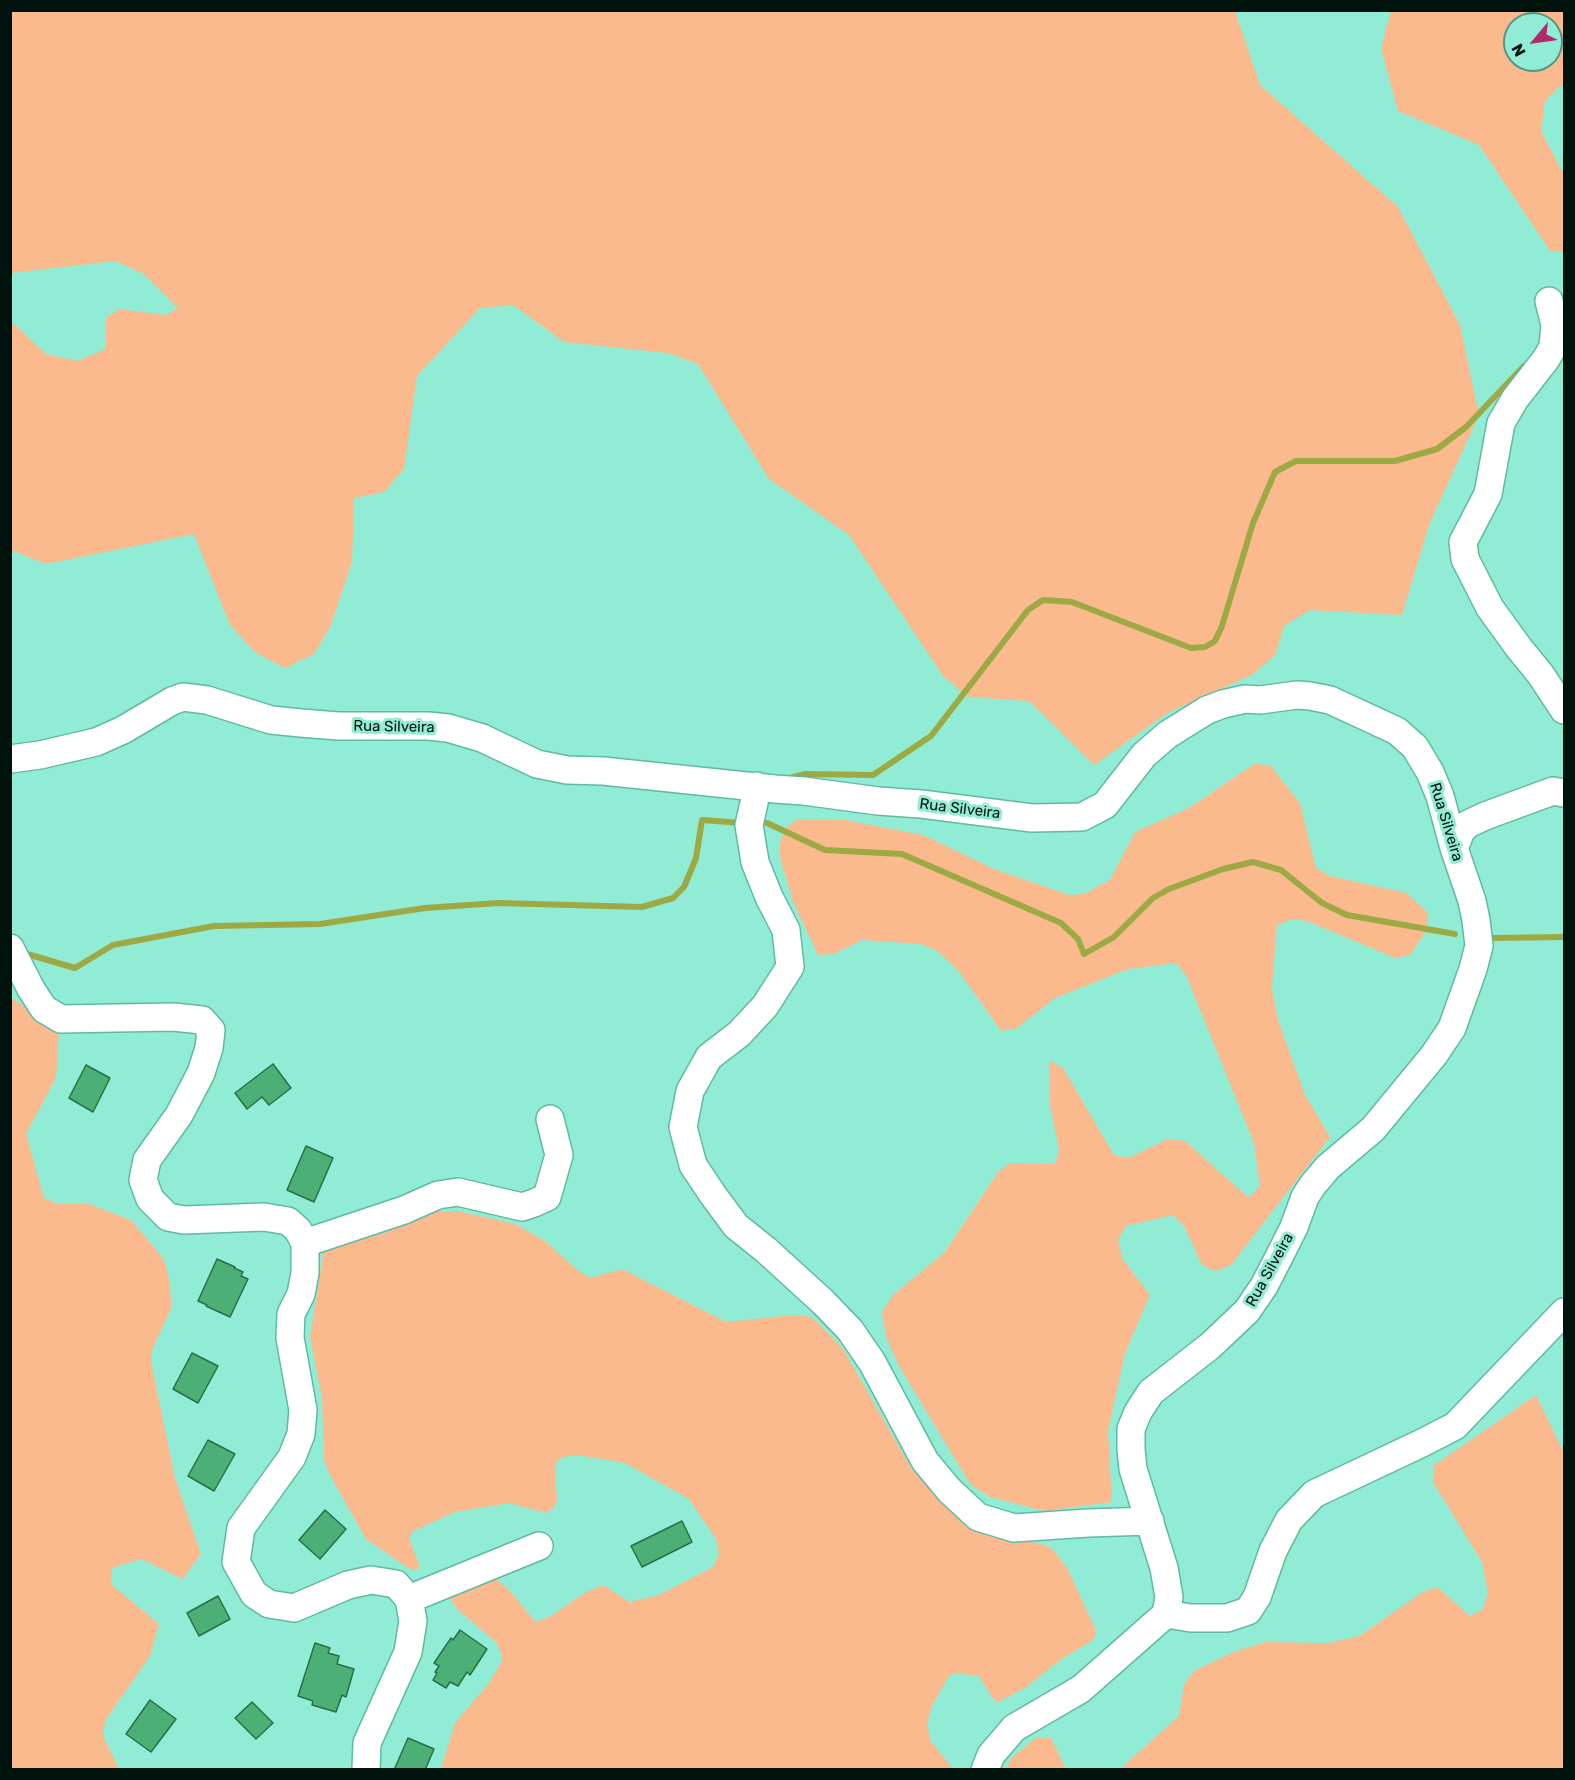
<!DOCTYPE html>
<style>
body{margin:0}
#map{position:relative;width:1575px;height:1780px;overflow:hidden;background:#90ecd4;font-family:Rubik,sans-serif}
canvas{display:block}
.frame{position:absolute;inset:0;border:12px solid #00120c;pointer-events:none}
.north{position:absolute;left:1503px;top:12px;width:60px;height:60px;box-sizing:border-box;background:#90ecd4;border:2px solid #569584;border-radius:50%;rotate:241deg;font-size:16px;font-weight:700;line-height:24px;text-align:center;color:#00120c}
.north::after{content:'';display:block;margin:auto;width:21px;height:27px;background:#b12a6d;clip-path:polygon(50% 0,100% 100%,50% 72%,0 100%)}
</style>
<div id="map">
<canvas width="1575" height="1780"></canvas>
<div class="frame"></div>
<div class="north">N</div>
</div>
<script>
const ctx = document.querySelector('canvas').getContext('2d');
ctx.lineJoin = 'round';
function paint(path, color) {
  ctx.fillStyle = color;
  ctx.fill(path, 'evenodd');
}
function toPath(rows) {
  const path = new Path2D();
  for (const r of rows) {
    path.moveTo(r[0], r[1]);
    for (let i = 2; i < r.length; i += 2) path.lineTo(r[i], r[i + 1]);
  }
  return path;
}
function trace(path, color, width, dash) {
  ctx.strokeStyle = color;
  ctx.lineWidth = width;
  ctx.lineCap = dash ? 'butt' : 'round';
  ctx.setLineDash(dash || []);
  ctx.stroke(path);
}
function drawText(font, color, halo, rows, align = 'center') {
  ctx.font = font + ' Rubik,sans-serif';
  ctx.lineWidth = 6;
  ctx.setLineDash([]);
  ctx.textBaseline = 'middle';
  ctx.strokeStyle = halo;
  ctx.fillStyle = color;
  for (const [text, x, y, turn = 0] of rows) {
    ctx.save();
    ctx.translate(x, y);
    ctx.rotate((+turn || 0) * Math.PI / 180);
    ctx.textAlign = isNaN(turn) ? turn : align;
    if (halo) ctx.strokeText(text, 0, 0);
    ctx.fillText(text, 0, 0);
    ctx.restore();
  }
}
paint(toPath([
 [11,10,1235,11,1260,85,1398,207,1460,325,1479,415,1429,525,1402,615,1310,610,1284,626,1275,655,1252,675,1169,712,1094,765,1029,701,968,697,943,676,849,535,769,479,698,364,668,353,564,342,513,305,480,308,417,376,404,469,384,492,354,498,352,562,331,625,314,654,285,668,256,653,230,625,194,534,46,564,11,550,11,324,15,325,46,354,77,361,106,349,106,318,119,309,166,315,178,308,144,274,115,261,11,273],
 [1391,11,1564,11,1564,83,1545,101,1541,131,1564,175,1564,251,1551,252,1479,145,1398,111,1381,48],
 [1515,24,1551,24,1551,60,1515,60],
 [1254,764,1270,765,1300,803,1316,868,1330,876,1406,893,1428,913,1428,929,1410,955,1395,958,1307,921,1292,919,1277,925,1272,987,1278,1020,1305,1095,1330,1137,1231,1265,1216,1271,1202,1265,1184,1226,1173,1215,1126,1226,1118,1240,1122,1258,1150,1295,1125,1353,1108,1431,1112,1502,1044,1511,990,1497,970,1484,899,1366,886,1337,882,1312,894,1294,944,1253,998,1172,1010,1163,1055,1164,1059,1150,1050,1105,1049,1060,1063,1068,1114,1155,1128,1158,1168,1139,1185,1141,1249,1198,1260,1186,1254,1143,1186,975,1176,963,1128,969,1055,998,1017,1028,1001,1031,958,970,936,950,921,944,862,940,834,954,818,955,793,902,780,858,780,842,786,828,798,819,845,820,923,835,994,869,1069,895,1084,894,1110,880,1135,832,1189,808],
 [10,997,59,1030,56,1078,26,1134,44,1198,58,1204,89,1204,131,1220,163,1258,168,1273,172,1306,152,1350,152,1366,175,1478,201,1554,183,1579,141,1559,112,1568,111,1584,159,1624,150,1656,105,1721,103,1736,119,1769,11,1769],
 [458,1211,515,1224,545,1241,577,1270,590,1278,622,1269,726,1322,793,1315,809,1316,815,1320,843,1349,913,1471,981,1530,1004,1539,1037,1543,1052,1548,1067,1568,1095,1628,1096,1636,1090,1642,1063,1658,1025,1688,996,1703,979,1676,955,1673,948,1677,932,1706,927,1723,930,1740,953,1769,441,1769,455,1723,489,1683,501,1663,502,1656,496,1642,459,1611,450,1599,450,1592,479,1579,496,1579,509,1590,536,1622,551,1616,583,1594,603,1585,630,1602,659,1595,713,1567,719,1554,716,1539,689,1499,625,1463,578,1455,563,1457,557,1461,555,1469,557,1501,553,1508,547,1513,509,1503,455,1512,413,1531,409,1538,420,1568,413,1570,405,1566,366,1539,330,1475,324,1460,322,1398,310,1337,324,1248,385,1233,427,1212],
 [1536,1395,1562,1449,1564,1450,1564,1769,1120,1769,1179,1716,1184,1684,1194,1671,1236,1651,1266,1642,1329,1643,1359,1636,1423,1592,1437,1587,1470,1616,1483,1609,1488,1593,1482,1562,1433,1482,1433,1466],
 [1036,1738,1051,1738,1066,1769,1006,1769,1011,1758]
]), '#fbba8d');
trace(toPath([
 [786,779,805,774,873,775,931,736,1028,610,1043,600,1072,602,1191,648,1205,647,1215,641,1222,626,1253,523,1275,472,1296,461,1395,461,1437,449,1466,427,1524,366],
 [767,823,825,850,902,854,1061,923,1078,939,1084,954,1114,937,1153,898,1169,889,1223,869,1253,862,1281,870,1322,903,1347,915,1455,934],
 [1491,938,1564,937],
 [27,954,75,968,113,945,214,926,320,924,425,908,498,903,642,907,673,898,684,887,696,858,702,820,742,823]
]), '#9da943', 6);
const building = toPath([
 [273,1064,291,1088,269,1105,262,1097,247,1109,235,1093,273,1064],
 [86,1065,110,1078,93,1112,69,1098,86,1065],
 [306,1146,333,1158,314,1202,287,1190,306,1146],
 [217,1259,235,1267,234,1268,243,1272,241,1276,248,1279,230,1317,206,1306,207,1305,198,1301,217,1259],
 [192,1353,218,1366,198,1403,173,1389,192,1353],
 [208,1440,235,1454,214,1491,188,1476,208,1440],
 [325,1510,346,1529,320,1559,299,1540,325,1510],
 [682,1521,692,1542,642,1567,631,1546,682,1521],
 [218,1596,230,1619,199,1636,187,1613,218,1596],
 [460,1630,487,1649,470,1675,467,1672,458,1686,450,1682,446,1688,433,1680,437,1673,435,1672,439,1666,434,1663,451,1638,453,1640,460,1630],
 [315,1643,330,1648,328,1653,339,1656,337,1664,354,1669,346,1697,342,1695,336,1712,312,1705,313,1701,298,1696,315,1643],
 [150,1700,176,1719,151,1752,126,1734,150,1700],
 [252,1702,273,1723,256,1739,235,1718,252,1702],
 [408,1738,434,1749,425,1770,394,1770,408,1738]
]);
paint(building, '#4caf75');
trace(building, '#2a6f48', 1.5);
const minor = toPath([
 [1549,301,1555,325,1553,347,1546,359,1515,399,1501,423,1488,494,1463,542,1465,559,1490,608,1519,648,1541,675,1564,710],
 [10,759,40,755,96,742,123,730,172,701,183,697,207,700,271,720,301,723,338,726,428,726,448,728,482,738,537,764,567,770,603,771,775,789,804,791,878,801,921,804,1032,818,1082,817,1105,805,1144,755,1167,735,1207,710,1223,704,1245,699,1260,700,1297,695,1310,696,1330,700,1397,731,1415,747,1430,772,1440,796,1454,848,1472,901,1476,920,1479,946,1473,969,1452,1028,1434,1055,1373,1129,1328,1167,1312,1186,1305,1197,1294,1227,1280,1255,1264,1286,1247,1311,1210,1346,1151,1392,1138,1412,1131,1429,1131,1449,1133,1469,1164,1568,1169,1597,1166,1614],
 [756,786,754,803,749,825,755,862,769,897,786,930,790,967,765,1006,739,1034,709,1057,690,1091,683,1127,693,1165,713,1195,736,1226,766,1250,823,1302,850,1330,872,1362,925,1461,949,1490,978,1517,1014,1528,1088,1523,1150,1521],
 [1454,848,1461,831,1468,824,1485,816,1553,791,1564,793],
 [10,948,31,989,44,1009,61,1019,173,1017,202,1020,211,1030,209,1048,201,1073,179,1115,147,1160,143,1180,150,1199,168,1217,184,1220,264,1217,288,1221,298,1230,305,1243,305,1273,301,1294,291,1314,290,1338,303,1410,301,1434,292,1457,241,1528,236,1562,254,1594,269,1604,294,1608,348,1585,371,1580,396,1584,409,1599,413,1621,408,1652,367,1743,366,1770],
 [305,1243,404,1210,438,1195,458,1192,522,1207,534,1203,547,1197,559,1155,550,1119],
 [409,1599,539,1546],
 [1166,1614,1191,1618,1227,1618,1248,1611,1257,1597,1273,1551,1289,1520,1314,1494,1422,1443,1455,1426,1564,1312],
 [985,1770,991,1755,1014,1728,1081,1689,1166,1614]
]);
trace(minor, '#5fbaa4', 30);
trace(minor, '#fff', 27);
drawText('15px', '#00120c', '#90ecd4', [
 ["Rua Silveira",394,727,1],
 ["Rua Silveira",960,809,7],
 ["Rua Silveira",1446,822,73],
 ["Rua Silveira",1270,1270,-61]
]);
</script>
